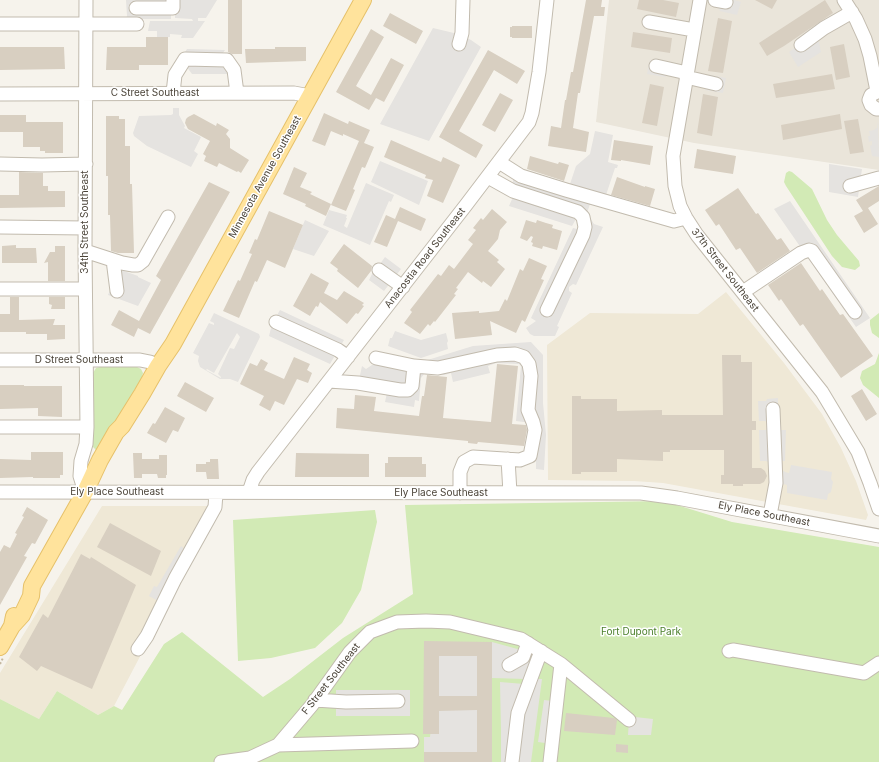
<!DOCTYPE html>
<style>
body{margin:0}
canvas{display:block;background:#f6f3ec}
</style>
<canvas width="879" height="762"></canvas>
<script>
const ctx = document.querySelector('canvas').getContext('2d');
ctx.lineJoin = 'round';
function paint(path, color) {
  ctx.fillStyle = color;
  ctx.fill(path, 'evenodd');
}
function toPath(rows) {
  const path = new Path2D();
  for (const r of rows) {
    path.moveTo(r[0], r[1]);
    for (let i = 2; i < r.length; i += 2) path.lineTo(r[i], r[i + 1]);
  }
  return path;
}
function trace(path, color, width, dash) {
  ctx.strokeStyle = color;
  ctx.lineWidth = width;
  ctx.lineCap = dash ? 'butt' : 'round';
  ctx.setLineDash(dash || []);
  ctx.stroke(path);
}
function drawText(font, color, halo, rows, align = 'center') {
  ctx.font = font + ' Inter,sans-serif';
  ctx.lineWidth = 3;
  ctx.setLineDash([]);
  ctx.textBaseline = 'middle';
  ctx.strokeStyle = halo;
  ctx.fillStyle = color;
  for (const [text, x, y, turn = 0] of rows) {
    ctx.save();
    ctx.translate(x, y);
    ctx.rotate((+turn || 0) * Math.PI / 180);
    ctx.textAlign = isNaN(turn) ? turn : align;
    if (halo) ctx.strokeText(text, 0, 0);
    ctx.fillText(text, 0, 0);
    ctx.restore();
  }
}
paint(toPath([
 [609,0,879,0,879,170,694,143,596,122]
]), '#eae5da');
paint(toPath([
 [726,292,784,363,822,414,841,448,856,481,868,515,866,520,663,483,634,481,548,480,547,345,590,313,698,314],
 [102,506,219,506,114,706,98,715,57,691,39,719,0,699,0,673]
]), '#efe8d6');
paint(toPath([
 [789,171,792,172,812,189,827,220,837,235,859,261,860,266,855,270,842,267,832,256,786,186,784,182,786,173],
 [879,313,879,338,872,333,870,325,870,320],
 [879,353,879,398,863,385,860,378,862,371,875,364],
 [100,367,137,367,141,369,143,373,142,377,104,445,97,451,93,447,93,373,96,368],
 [664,501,732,522,879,547,879,762,0,762,0,699,39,719,57,691,98,715,114,706,122,710,164,644,182,632,263,697,290,679,343,638,413,594,405,505],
 [375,510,377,522,361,590,342,623,315,648,271,658,238,661,233,520]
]), '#d2eab5');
paint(toPath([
 [126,0,217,0,206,18,198,18,198,21,205,21,193,38,181,38,182,35,170,34,170,37,157,37,157,31,148,31,150,21,193,21,192,19,175,18,175,14,171,14,171,19,143,19,143,21,125,21,127,16],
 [712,0,734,0,741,2,737,15,720,11,719,9],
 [433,28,458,34,471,40,481,47,429,141,380,124],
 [817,33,821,52,798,67,789,52],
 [187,49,225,50,221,56,240,74,192,74,186,66,171,74],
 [650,60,668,63,668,74,665,77,647,74],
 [710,75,726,78,723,93,705,90,702,77],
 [173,108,179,108,179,115,185,126,184,128,201,137,194,151,198,154,191,167,147,146,134,136,133,133,139,116,171,115,173,114],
 [878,122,879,157,872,156,870,146,872,145,872,141,869,142,868,136,870,136,869,131,874,130,877,128],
 [595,131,613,135,608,162,618,165,617,168,615,168,606,195,569,187,576,166,590,154],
 [380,161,428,181,419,205,371,182],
 [829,164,862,169,858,197,829,192],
 [513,179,590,204,587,213,594,224,603,227,576,285,573,284,569,287,569,291,572,293,557,326,559,327,555,336,534,336,530,334,526,328,536,321,531,318,573,228,581,230,581,225,576,219,572,226,509,206,513,197],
 [366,183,394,195,391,202,389,201,370,245,323,225,329,210,347,215,346,218,347,218,344,226,347,228],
 [790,201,870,318,856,327,774,209],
 [305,220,329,231,314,256,293,249],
 [385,257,401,269,384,291,369,280,372,274,372,272,377,264,380,264],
 [107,265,138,276,138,277,151,283,138,306,108,295,112,286],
 [280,310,344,340,330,364,269,336,272,324],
 [214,313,259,334,260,337,238,382,230,379,220,379,200,367,198,361,199,356,193,353,209,323,214,325,214,323,210,321],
 [237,333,240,337,234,349,230,348,218,374,221,377,221,378,206,370,207,369,214,373],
 [395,331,421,340,446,333,448,341,447,343,448,349,421,358,388,346,390,338,392,338],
 [531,342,543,355,543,403,546,435,544,470,536,469,536,459,528,453,531,423,516,421,521,366,519,364,496,363,488,366,490,373,453,382,451,373,444,375,424,374,421,378,419,401,415,400,414,407,385,402,387,393,359,380,362,366,366,369,372,365,375,365,377,354,421,362,473,346],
 [778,398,778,429,779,430,786,430,785,461,780,461,781,469,785,472,789,473,791,465,832,472,831,479,833,482,831,492,828,494,827,500,787,493,787,485,784,484,782,486,772,480,768,462,766,461,760,461,759,430,766,430,768,423,765,421,759,421,758,401,766,401,767,399],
 [181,546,188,552,160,602,149,596,154,586,157,587],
 [492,642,532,653,525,679,492,678],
 [439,656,477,656,477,752,424,752,424,737,430,737],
 [452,696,463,696,463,710,452,710],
 [531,679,542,679,531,762,501,762,501,731,500,682,524,684],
 [336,690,410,690,410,716,336,716],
 [544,700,553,701,547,746,545,743,538,742],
 [625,711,635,717,653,719,651,735,628,735,629,720]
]), '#e5e3e0');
paint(toPath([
 [228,0,242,0,242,54,232,54,228,52],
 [586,0,602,0,601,7,605,7,604,16,594,16,580,93,578,93,573,128,589,132,586,152,548,146,551,126,561,128,565,100,566,100,571,72,573,72],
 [639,0,663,0,679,3,676,17,637,9],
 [755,0,777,0,772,9],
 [825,0,833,13,784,46,767,56,759,43],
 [390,13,423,31,416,44,383,26],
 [718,18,732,21,723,73,708,71],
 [512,26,532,26,532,38,512,38,512,37,510,37,510,27,512,27],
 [371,29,384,37,356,86,371,95,391,58,404,65,384,102,376,98,369,110,336,92],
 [633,32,672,38,670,53,631,47],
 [146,37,168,37,168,65,139,65,139,70,106,70,107,47,146,47],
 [844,44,850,77,836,80,830,47],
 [0,47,64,47,65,69,0,70],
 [275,47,306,47,306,61,246,63,245,49,275,49],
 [488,50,525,71,517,84,494,70,459,131,483,145,476,158,439,137],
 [832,74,835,89,776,98,773,84],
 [650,84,664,87,657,126,642,123],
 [500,93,513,100,495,132,482,125],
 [703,94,718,97,712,136,697,133],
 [324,113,348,124,349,121,370,130,364,143,374,147,365,168,362,167,353,189,355,190,346,211,331,205,359,141,343,134,343,136,331,131,325,146,312,141],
 [194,114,216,126,217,123,229,130,226,134,230,139,230,148,249,160,241,173,238,171,237,172,219,163,217,167,204,161,206,156,203,154,210,141,188,129,185,123,186,119,188,117],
 [840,114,842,129,783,140,781,125],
 [0,115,26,115,26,122,63,122,63,153,45,153,45,151,40,151,40,147,23,147,23,132,0,132],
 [106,116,119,116,119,119,125,119,125,146,130,146,130,184,132,184,134,253,118,253,111,251,110,215,108,215,108,176,106,176],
 [858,119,864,152,850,154,844,121],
 [391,140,441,162,443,157,460,165,443,203,427,196,433,180,425,178,426,175,384,157],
 [614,140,653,146,650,165,621,160,621,161,611,160],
 [697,149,736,156,733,174,694,168],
 [530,156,558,164,559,162,569,165,564,181,527,169],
 [294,167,307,173,300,187,312,192,310,194,331,204,326,216,305,206,306,204,283,194],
 [19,172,43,173,43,186,48,186,48,191,65,191,65,207,0,208,0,195,19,195],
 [617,177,645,187,645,186,655,189,650,206,611,195],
 [209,182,230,192,150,334,138,328,134,337,111,325,119,310,139,321,161,280,156,276],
 [879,186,879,201,868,208,878,224,864,233,854,216,863,211,856,200],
 [738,188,756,214,758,213,777,240,781,238,790,251,757,273,740,248,736,250,719,224,716,226,705,210],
 [400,207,426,219,421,231,398,221,387,247,374,242,386,215,395,219],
 [492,209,507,222,500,230,498,239,488,251,499,260,497,262,505,269,491,287,483,281,482,283,468,272,456,288,458,289,454,294,456,295,435,322,434,321,430,326,428,324,420,334,404,323,412,312,410,310,438,274,441,276,449,265,454,269,473,244,468,240,476,230,473,228,481,218,483,220],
 [269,211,303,225,285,268,267,260,257,282,255,281,239,318,223,311,238,280,240,281,252,254,249,253,255,239,257,240],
 [526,220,536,223,537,220,546,223,553,225,552,228,562,231,557,250,543,246,542,249,532,246,533,243,531,242,533,237,531,236,527,241,520,238],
 [344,244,372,266,371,271,358,288,337,271,338,269,330,263],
 [16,245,16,248,36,248,37,263,2,263,2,246],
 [55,246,65,246,65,281,48,281,48,262,44,263,50,252,55,252],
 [529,258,547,266,541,279,544,280,529,313,525,322,522,320,516,333,490,321,492,335,455,339,452,313,479,311,479,313,499,311,505,299,507,301,520,269,523,271],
 [801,263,820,291,822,289,840,315,843,314,873,356,841,378,803,324,800,326,781,299,779,301,768,285],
 [311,273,329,283,324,293,337,300,344,291,364,303,362,305,364,306,358,314,356,313,347,324,320,302,318,307,316,306,310,316,293,306],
 [10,297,19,297,19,320,55,319,53,325,65,325,65,339,47,340,47,334,26,334,26,332,0,332,0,314,10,314],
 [49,297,65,297,65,309,51,309,52,305,49,304],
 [722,355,741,355,741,362,752,362,752,421,756,421,756,430,752,430,752,468,761,468,765,471,767,476,764,482,760,484,743,484,743,486,733,486,733,484,721,484,721,475,724,475,724,450,670,450,670,452,663,452,663,461,617,459,617,472,581,472,581,474,572,474,572,396,581,396,581,399,617,399,617,411,662,410,662,415,723,415],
 [294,357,310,364,307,370,312,373,308,383,297,379,284,405,275,401,270,411,259,405,264,396,240,384,250,363,257,366,261,359,268,363,264,370,284,379],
 [497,364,518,366,512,424,526,425,527,430,524,446,478,442,477,444,468,443,468,441,336,428,337,408,354,409,355,395,376,397,374,411,419,416,422,396,424,396,427,375,447,377,443,418,491,422],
 [185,382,214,398,206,412,177,396],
 [0,385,24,385,24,386,62,386,62,417,38,416,38,408,0,409],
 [862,389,877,414,866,421,851,396],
 [165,407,185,418,178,432,173,430,166,443,147,433,153,423,155,424],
 [31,452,63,452,63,475,60,475,60,478,33,478,33,477,0,478,0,459,31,460],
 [133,453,142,453,142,459,159,459,159,455,167,455,167,475,166,475,166,478,158,478,157,474,142,474,142,478,134,478],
 [296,453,369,454,369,477,295,477],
 [388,457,422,457,422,464,426,464,426,477,385,477,385,463,388,463],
 [210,459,218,459,219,479,207,479,206,472,196,472,196,464,206,464,206,462,210,462],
 [27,507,48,520,35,544,32,543,24,556,27,557,0,605,0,552,4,545,10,548,17,534,15,533,24,517,22,516],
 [110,523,161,551,151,576,97,547],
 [81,554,90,559,91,557,136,585,92,689,41,666,37,671,19,657,43,614,48,618],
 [424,641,492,642,492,762,424,762,424,752,477,752,477,710,439,711,439,734,423,734],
 [439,656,477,656,477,696,439,696],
 [566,713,614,718,617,720,615,735,564,731],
 [616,744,628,745,628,753,616,752]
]), '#d8cfc1');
const minor = toPath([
 [700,0,673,156,675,186,680,206,686,218,697,235,822,392,858,452,870,483,879,509],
 [715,0,726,2],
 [844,0,856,19,865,39,870,56,877,91],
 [136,8,173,8,173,0],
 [649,22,694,30],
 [0,24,137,24],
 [459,44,462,33,463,0],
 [801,45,824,28,852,12],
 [656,66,687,73],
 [686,77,716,84],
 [879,91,871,95,869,100,871,105,876,109,879,109],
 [173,93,175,75,185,59,227,60,234,70,237,93],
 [0,94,294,93,310,96],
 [499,162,521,176,566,190,674,221,686,218],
 [0,164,42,165,86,164],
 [488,177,513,191,578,212,583,217,585,227,583,235,547,310],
 [850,186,879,178],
 [0,227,85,228],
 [85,251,122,263,133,265,138,265,143,261,168,217],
 [113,260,117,291],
 [379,270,403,287],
 [0,289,85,289],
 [743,292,801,253,809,250,812,251,855,312],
 [276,322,338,350,348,357],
 [376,358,414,366],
 [0,360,140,360,150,362,158,366],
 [329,381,358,383,400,390,408,390,412,386,414,366,438,368,497,355,515,354,524,357,529,364,531,376,528,410,533,422,535,430,530,456,520,460,473,457,464,462,460,472,460,493],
 [0,427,87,427],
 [508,459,510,493],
 [0,492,641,493,677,498,879,536],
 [85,492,80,476,81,461,86,444,87,427,85,251,86,0],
 [249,492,253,480,258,472,466,205,529,122,532,113,539,72,547,0],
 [770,515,776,483,773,409],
 [138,649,147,636,175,579,215,507,216,493],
 [729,651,733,650,864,673,879,663],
 [561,664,629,720],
 [509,665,523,657,528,643],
 [315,700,346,702,398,701],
 [278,745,412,741],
 [221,762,250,758,278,745,312,705,350,652,370,632,397,622,426,621,450,622,521,639,561,664,550,762],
 [512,762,518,713,541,651]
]);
const major = toPath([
 [12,626,22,615,31,596,32,586,85,492,100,460,116,432,122,426,142,394,158,366,173,344,363,0],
 [0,647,12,626,14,616]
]);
trace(minor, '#c2bbae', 15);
trace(major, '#e6c16a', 18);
trace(toPath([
 [0,664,3,658]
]), '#c4b79f', 2, [2, 2]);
trace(minor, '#fff', 13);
trace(major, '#ffe39c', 16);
drawText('10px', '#4b4439', '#fff', [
 ["C Street Southeast",155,93],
 ["Minnesota Avenue Southeast",265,177,-61],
 ["34th Street Southeast",85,222,-90],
 ["Anacostia Road Southeast",425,258,-52],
 ["37th Street Southeast",725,270,52],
 ["D Street Southeast",79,360],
 ["Ely Place Southeast",117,492],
 ["Ely Place Southeast",441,493],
 ["Ely Place Southeast",764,514,11],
 ["F Street Southeast",331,679,-52]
]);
drawText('10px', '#4a7f2a', '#fff', [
 ["Fort Dupont Park",641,632]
]);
</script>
